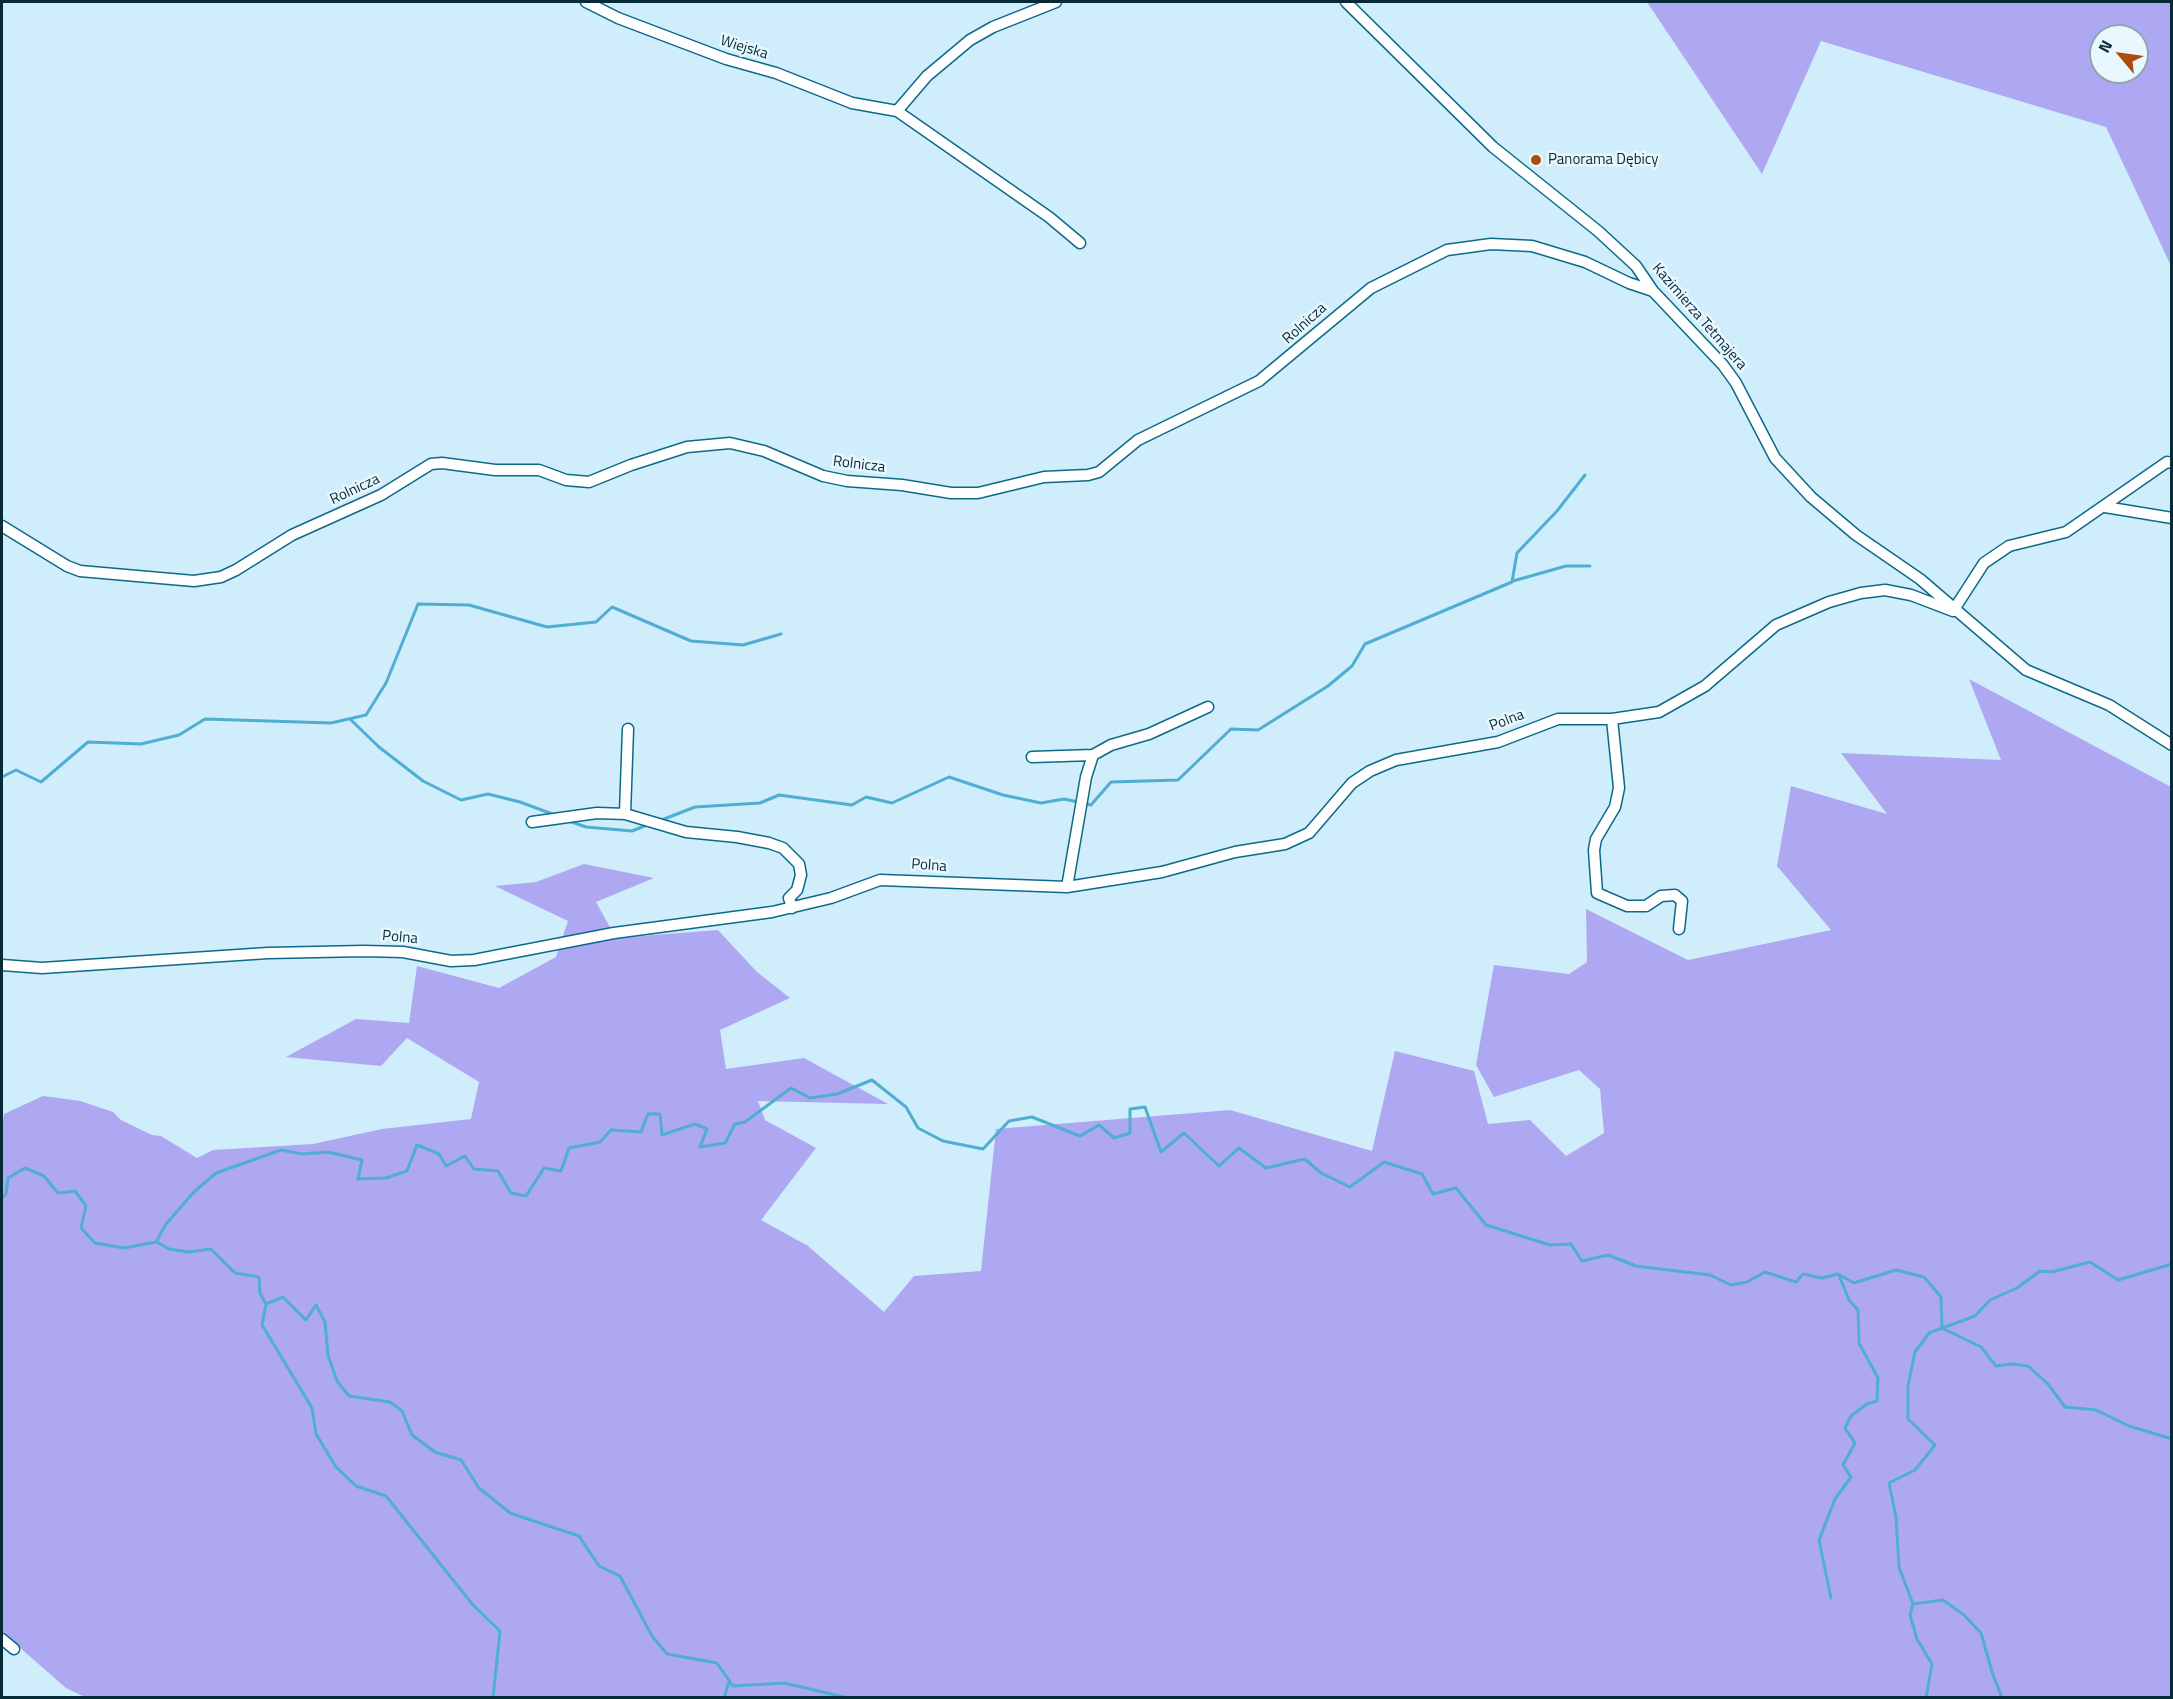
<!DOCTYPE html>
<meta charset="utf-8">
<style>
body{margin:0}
#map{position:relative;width:2173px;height:1699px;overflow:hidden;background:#cfedfb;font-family:"Titillium Web",sans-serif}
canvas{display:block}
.frame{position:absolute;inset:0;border:3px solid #062a36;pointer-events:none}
.north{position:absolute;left:2089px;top:24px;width:60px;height:60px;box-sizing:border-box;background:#e9f8fe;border:2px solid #8ea6ae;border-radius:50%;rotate:299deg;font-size:16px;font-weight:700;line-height:24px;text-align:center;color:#062a36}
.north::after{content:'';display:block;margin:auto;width:21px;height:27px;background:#ad4c0b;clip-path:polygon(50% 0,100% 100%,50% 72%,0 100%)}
</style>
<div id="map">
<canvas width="2173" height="1699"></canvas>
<div class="frame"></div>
<div class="north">N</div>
</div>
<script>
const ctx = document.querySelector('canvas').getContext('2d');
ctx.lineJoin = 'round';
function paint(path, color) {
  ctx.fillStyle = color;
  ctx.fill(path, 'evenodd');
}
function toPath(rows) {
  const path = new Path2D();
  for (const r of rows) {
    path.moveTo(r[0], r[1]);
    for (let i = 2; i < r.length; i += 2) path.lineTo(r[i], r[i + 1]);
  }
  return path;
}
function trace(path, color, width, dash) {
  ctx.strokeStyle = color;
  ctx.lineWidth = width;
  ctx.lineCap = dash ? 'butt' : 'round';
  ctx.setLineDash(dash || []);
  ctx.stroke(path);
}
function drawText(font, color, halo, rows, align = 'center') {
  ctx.font = font + ' "Titillium Web",sans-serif';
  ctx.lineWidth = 5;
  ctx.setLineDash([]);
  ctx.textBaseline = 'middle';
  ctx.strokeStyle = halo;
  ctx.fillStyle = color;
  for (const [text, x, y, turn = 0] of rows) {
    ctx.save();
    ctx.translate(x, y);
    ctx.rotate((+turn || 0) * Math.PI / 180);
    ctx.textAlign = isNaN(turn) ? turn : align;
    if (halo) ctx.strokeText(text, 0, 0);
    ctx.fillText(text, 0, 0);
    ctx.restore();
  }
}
paint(toPath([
 [1647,2,2171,2,2171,266,2106,127,1821,41,1762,174],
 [2101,36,2137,36,2137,72,2101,72],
 [1969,679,2171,787,2171,1697,87,1698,66,1688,2,1632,2,1126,4,1114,43,1096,80,1101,113,1112,121,1120,152,1135,161,1136,197,1158,213,1150,313,1144,382,1129,471,1119,479,1082,407,1038,381,1066,286,1057,356,1019,409,1023,417,966,499,988,556,957,568,921,495,886,536,882,584,864,654,878,596,902,616,938,718,930,757,972,790,998,720,1030,726,1069,804,1058,888,1104,758,1101,765,1120,816,1148,761,1220,808,1246,884,1312,914,1276,981,1271,996,1129,1230,1110,1372,1151,1395,1051,1474,1071,1488,1124,1530,1120,1566,1156,1604,1133,1600,1089,1579,1070,1494,1097,1476,1065,1494,965,1569,974,1587,962,1586,909,1688,960,1831,930,1777,866,1791,786,1887,814,1841,753,2001,760]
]), '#ada8f1');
trace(toPath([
 [1513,581,1566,566,1590,566],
 [350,719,379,747,423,781,461,800,488,794,520,802,555,815],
 [2,777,16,770,41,782,88,742,141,744,179,735,205,719,331,723,366,715,386,683,418,604,469,605,547,627,596,622,612,607,691,641,743,645,781,634],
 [1084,803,1091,805,1111,782,1178,780,1231,729,1258,730,1328,686,1352,666,1365,644,1512,582,1517,553,1557,511,1585,475],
 [569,821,586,827,632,831,647,825],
 [659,821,695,807,760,803,779,795,852,805,866,797,892,803,949,777,1003,795,1041,803,1064,799,1078,802],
 [2,1198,6,1194,8,1178,25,1168,44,1176,58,1193,75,1191,86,1206,81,1228,95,1243,124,1248,156,1242,166,1224,194,1192,216,1173,281,1150,302,1154,328,1152,362,1160,358,1179,386,1178,407,1171,417,1145,439,1154,446,1166,465,1156,474,1169,498,1171,511,1193,526,1196,544,1168,561,1171,569,1148,600,1142,611,1130,641,1132,648,1114,660,1114,662,1135,695,1124,707,1129,700,1147,725,1143,735,1124,745,1122,791,1088,810,1098,837,1094,872,1080,906,1107,918,1128,943,1141,983,1149,1009,1121,1032,1117,1080,1136,1099,1125,1114,1138,1130,1133,1130,1109,1145,1107,1161,1152,1184,1133,1219,1166,1239,1148,1266,1168,1305,1159,1321,1173,1350,1187,1384,1162,1422,1174,1433,1194,1456,1188,1486,1225,1550,1245,1571,1244,1582,1261,1608,1255,1636,1266,1710,1275,1731,1285,1747,1282,1765,1272,1796,1282,1803,1274,1822,1278,1838,1274,1854,1283,1896,1270,1924,1277,1941,1297,1942,1328,1981,1347,1996,1366,2011,1364,2028,1366,2048,1384,2065,1407,2096,1410,2129,1426,2172,1439],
 [157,1242,169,1249,189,1252,211,1249,235,1273,259,1277,260,1293,266,1304,283,1297,306,1320,316,1305,325,1322,328,1355,337,1381,349,1396,390,1402,402,1411,412,1435,435,1452,461,1460,479,1488,510,1513,579,1536,599,1566,620,1576,652,1636,667,1654,717,1663,733,1686,784,1683,848,1698],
 [266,1304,262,1325,312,1408,316,1434,336,1467,356,1486,386,1496,473,1605,500,1631,493,1698],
 [1831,1598,1819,1540,1835,1499,1851,1477,1843,1465,1855,1443,1845,1428,1851,1416,1867,1404,1877,1401,1878,1378,1859,1343,1858,1310,1849,1300,1839,1275],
 [1913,1604,1943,1600,1964,1615,1981,1633,1992,1672,2002,1698],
 [724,1698,729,1682],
 [1926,1698,1932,1664,1917,1639,1910,1615,1913,1604,1899,1567,1896,1517,1889,1483,1915,1470,1935,1445,1908,1419,1908,1386,1915,1352,1929,1333,1975,1316,1990,1300,2017,1288,2040,1271,2052,1272,2090,1262,2118,1280,2172,1264]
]), '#4faed2', 3);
const minor = toPath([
 [586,2,618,18,726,59,776,73,852,103,897,111,1049,217,1080,243],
 [1346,2,1493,147,1598,231,1636,266,1653,291,1723,365,1736,383,1775,458,1811,497,1856,535,1920,579,2026,670,2109,705,2172,745],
 [897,111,927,76,970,40,993,27,1056,2],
 [2105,507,2172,518],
 [2,526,67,566,80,571,194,581,221,577,236,570,292,535,381,495,431,464,442,463,495,470,539,470,566,480,589,482,631,465,687,447,730,443,764,451,823,476,847,481,902,485,951,493,978,493,1044,477,1088,475,1099,472,1138,440,1259,381,1371,288,1447,250,1491,244,1532,246,1585,262,1629,283,1653,291],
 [1953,611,1984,563,2009,546,2066,532,2167,462,2172,463],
 [1612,719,1619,788,1615,807,1596,839,1594,850,1597,893,1627,906,1646,906,1661,896,1675,895,1682,901,1679,929],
 [1032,757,1093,755,1111,745,1149,734,1208,707],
 [625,814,628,729],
 [532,822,597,813,625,814,686,832,737,837,769,843,783,848,799,864,801,875,797,890,789,898,792,908],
 [1067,887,1086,777,1093,755],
 [2,965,42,968,268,953,364,951,403,952,451,961,474,960,614,933,772,912,831,898,880,880,1067,887,1162,872,1235,852,1285,844,1298,838,1309,833,1352,783,1370,771,1396,760,1498,742,1558,719,1612,719,1659,712,1705,686,1776,625,1829,602,1861,593,1885,590,1911,595,1953,611],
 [2,1639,14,1649]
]);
trace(minor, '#0c6a88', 13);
trace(minor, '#fff', 10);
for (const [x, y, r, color] of [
 [1536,160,6,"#ad4c0b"]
]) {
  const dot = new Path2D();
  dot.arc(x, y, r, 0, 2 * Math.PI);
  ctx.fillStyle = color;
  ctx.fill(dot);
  trace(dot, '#e9f8fe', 2);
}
drawText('15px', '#062a36', '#e9f8fe', [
 ["Wiejska",744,48,17],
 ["Kazimierza Tetmajera",1699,317,49],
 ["Rolnicza",1305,324,-42],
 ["Rolnicza",859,465,7],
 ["Rolnicza",355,490,-25],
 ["Polna",1507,721,-21],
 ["Polna",929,866,4],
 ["Polna",400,938,5]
]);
drawText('15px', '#062a36', '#e9f8fe', [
 ["Panorama Dębicy",1548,160]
], 'left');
</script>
